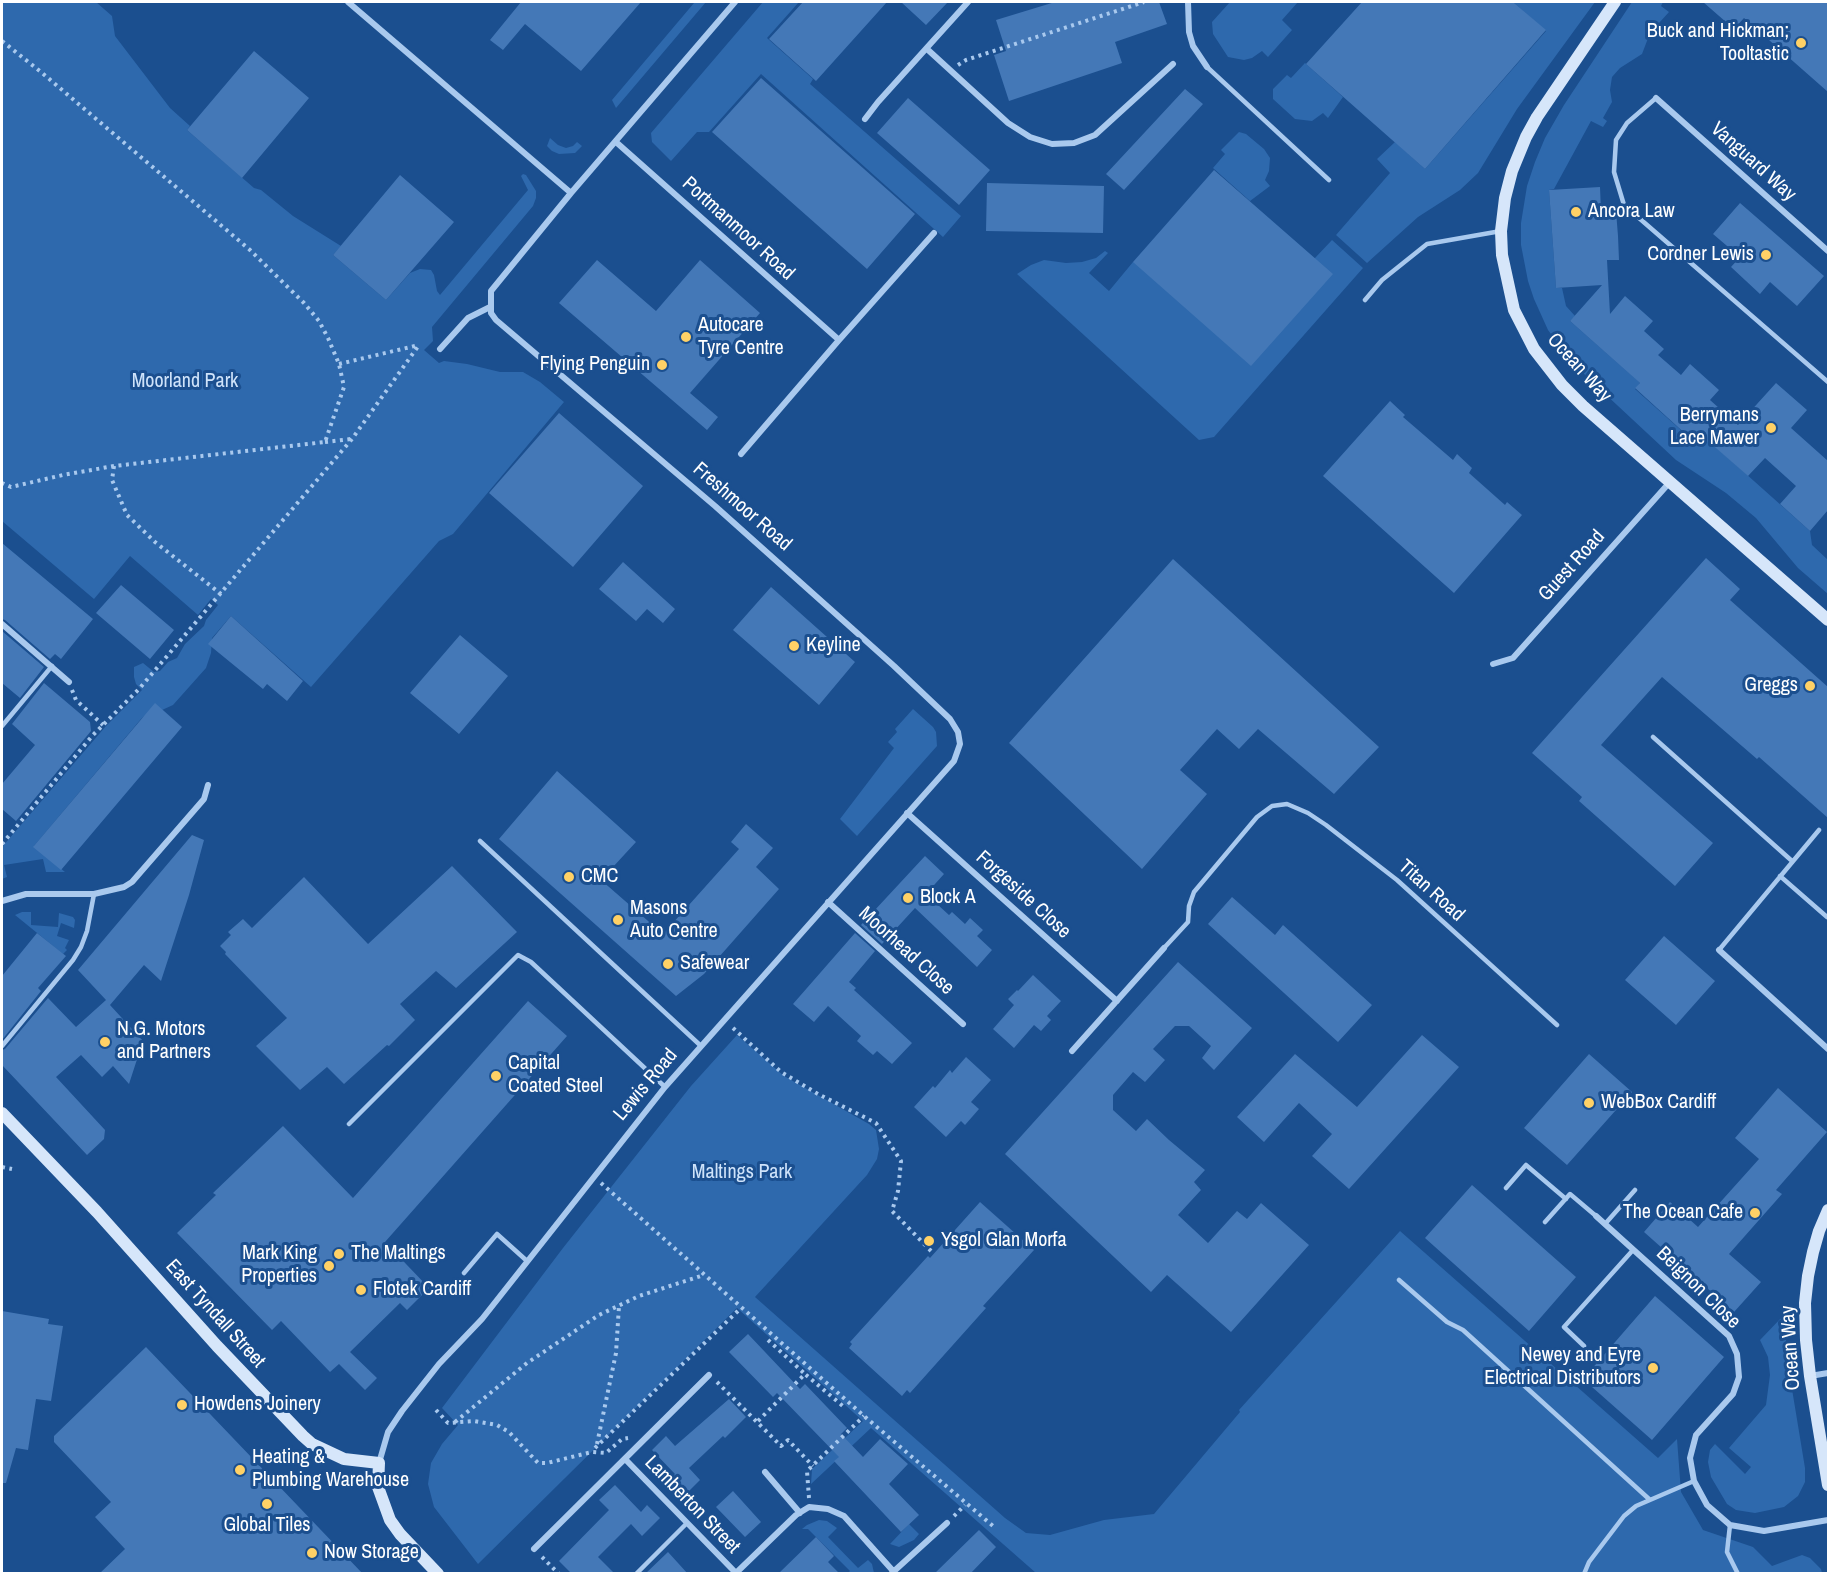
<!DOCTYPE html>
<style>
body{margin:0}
#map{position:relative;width:1830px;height:1575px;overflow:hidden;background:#1b4f8f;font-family:"Archivo Narrow",sans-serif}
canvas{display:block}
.frame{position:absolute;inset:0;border:3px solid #fff;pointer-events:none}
</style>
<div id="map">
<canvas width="1830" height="1575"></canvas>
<div class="frame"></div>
</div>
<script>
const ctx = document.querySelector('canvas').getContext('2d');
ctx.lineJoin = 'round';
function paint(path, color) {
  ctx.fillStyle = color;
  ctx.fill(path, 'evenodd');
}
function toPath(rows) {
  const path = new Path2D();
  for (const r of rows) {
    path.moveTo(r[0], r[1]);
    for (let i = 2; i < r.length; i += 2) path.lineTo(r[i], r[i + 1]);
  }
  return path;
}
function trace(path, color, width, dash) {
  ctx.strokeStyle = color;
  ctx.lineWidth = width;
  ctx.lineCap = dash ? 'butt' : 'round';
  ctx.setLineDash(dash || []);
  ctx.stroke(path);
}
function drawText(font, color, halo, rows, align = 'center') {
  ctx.font = font + ' "Archivo Narrow",sans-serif';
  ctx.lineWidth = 6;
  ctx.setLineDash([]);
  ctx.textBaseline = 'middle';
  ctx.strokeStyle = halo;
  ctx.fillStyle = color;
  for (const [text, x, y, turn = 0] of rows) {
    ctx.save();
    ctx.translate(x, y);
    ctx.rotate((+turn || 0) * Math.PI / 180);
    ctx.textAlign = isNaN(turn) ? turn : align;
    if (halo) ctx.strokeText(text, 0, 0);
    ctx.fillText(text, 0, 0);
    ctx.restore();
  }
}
paint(toPath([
 [2,2,96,2,112,16,115,36,170,108,190,126,187,130,254,188,261,190,293,216,341,246,333,255,386,300,410,273,420,269,431,270,434,275,437,291,440,295,528,190,521,176,523,174,526,175,536,191,536,198,533,206,432,327,433,341,424,350,439,363,444,361,467,364,500,372,523,372,540,382,564,402,453,534,439,541,311,687,231,616,212,638,211,653,206,668,173,705,162,710,152,709,141,719,34,846,65,872,46,872,43,859,4,865,7,877,2,879,2,847,106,726,142,690,136,684,134,677,134,667,143,663,154,672,160,671,168,662,177,658,185,644,204,626,206,620,218,605,211,599,198,615,130,556,94,599,2,521],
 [694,2,706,2,616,108,612,100,694,3],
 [763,2,799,2,767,38,813,79,810,84,961,216,943,237,761,74,709,132,697,132,671,161,652,142,651,133],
 [1230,2,1298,2,1282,20,1292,30,1268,57,1262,51,1252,58,1244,60,1228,57,1213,34,1212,22],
 [1513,2,1595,2,1517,109,1478,173,1460,190,1418,217,1367,263,1336,235,1390,173,1377,159,1395,142,1425,169,1546,31],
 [1632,2,1663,2,1661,6,1669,12,1650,33,1642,54,1620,68,1612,77,1610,90,1612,102,1603,118,1607,121,1603,127,1591,121,1554,189,1549,190,1556,288,1562,288,1566,306,1575,316,1570,321,1637,380,1640,383,1635,389,1701,448,1708,440,1810,531,1812,545,1828,560,1828,594,1798,568,1756,518,1726,493,1676,460,1588,378,1568,357,1548,330,1534,299,1528,281,1521,245,1521,223,1527,186,1535,162,1545,138,1564,105],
 [1305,63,1343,97,1328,118,1323,113,1312,121,1295,119,1273,99,1273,89,1287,75,1291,78],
 [1239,132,1246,134,1264,149,1270,158,1269,171,1265,180,1270,186,1250,201,1213,168,1225,154,1221,150],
 [550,138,558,145,566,148,573,146,577,142,582,146,575,153,559,154,552,151,547,146],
 [1332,240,1363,268,1214,437,1199,440,1017,274,1031,265,1044,260,1066,263,1082,262,1096,258,1105,251,1108,253,1089,273,1109,291,1133,262,1315,258],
 [913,709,933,727,936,732,937,746,857,836,840,819,894,748,888,742,897,732,895,729],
 [22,912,31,912,31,925,58,927,59,913,73,917,75,920,74,928,61,923,57,936,69,940,65,948,67,950,63,954,15,915],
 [737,1035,784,1076,869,1124,876,1130,879,1149,877,1159,867,1175,755,1297,1005,1518,1026,1533,1050,1535,1104,1520,1154,1514,1240,1412,1239,1410,1400,1231,1658,1458,1677,1439,1681,1492,1703,1530,1753,1547,1772,1566,1802,1555,1810,1558,1821,1569,1822,1573,1036,1573,871,1428,811,1484,812,1469,863,1421,737,1308,478,1564,434,1507,428,1484,431,1463,442,1444,458,1425,442,1408,563,1248,691,1086],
 [1783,1316,1791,1383,1805,1468,1805,1482,1798,1496,1784,1507,1755,1513,1736,1510,1727,1504,1711,1477,1708,1462,1710,1450,1715,1444,1745,1474,1751,1467,1729,1448,1766,1405,1770,1375,1768,1357,1760,1340],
 [819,1520,827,1521,837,1528,828,1537,858,1568,868,1560,872,1564,874,1573,848,1573,850,1571,808,1529,802,1529,807,1525],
 [909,1524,919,1534,914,1540,899,1547,890,1544]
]), '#2e69ad');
paint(toPath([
 [521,2,641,2,581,71,525,24,503,50,490,40],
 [803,2,887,2,816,81,769,39],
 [901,2,948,2,926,25],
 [1055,2,1159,2,1167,24,1115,42,1122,63,1009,101,994,55,1006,51,996,20],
 [1362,2,1513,2,1546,30,1425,169,1306,64],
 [1703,2,1828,2,1828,92,1744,18,1734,29],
 [254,51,309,98,242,178,187,130],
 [761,78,915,214,867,269,712,132],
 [1185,89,1203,104,1124,190,1106,174],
 [908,98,990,170,959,205,877,133],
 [1214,170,1333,274,1251,366,1133,262],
 [400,175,454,222,386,300,333,255],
 [987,183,1104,186,1103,233,986,231],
 [1600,187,1601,212,1616,211,1618,236,1619,260,1607,260,1610,314,1625,296,1653,321,1644,331,1664,349,1658,355,1681,375,1690,364,1719,390,1710,400,1738,425,1776,383,1807,410,1791,428,1828,461,1828,510,1810,531,1780,504,1796,486,1765,458,1748,476,1708,441,1701,448,1635,388,1640,383,1570,321,1602,285,1556,288,1549,190],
 [1740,203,1824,276,1797,306,1770,282,1760,294,1731,267,1740,257,1713,234],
 [597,260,656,311,700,260,760,313,690,393,718,417,707,430,559,303],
 [1390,401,1405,415,1403,417,1453,460,1457,454,1472,468,1469,473,1505,505,1507,502,1522,515,1454,593,1323,476],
 [559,413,643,486,573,567,489,493],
 [2,543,93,619,61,659,55,654,50,659,5,620,2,619],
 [1706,558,1740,589,1730,600,1828,687,1828,818,1759,757,1757,759,1662,677,1601,745,1713,843,1675,886,1579,801,1582,797,1532,753],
 [1173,559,1379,747,1334,794,1258,729,1239,749,1217,729,1180,770,1207,794,1142,869,1009,743],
 [623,562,675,609,663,623,647,609,636,621,599,589],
 [121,585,174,630,150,659,96,613],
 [771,587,855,662,819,705,733,630],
 [231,616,303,681,287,701,267,684,263,689,208,644],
 [2,631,44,667,20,698,2,683],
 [460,635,508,676,459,734,410,693],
 [44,683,90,722,91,731,16,821,2,809,2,784,35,745,12,724],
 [155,703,182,727,61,870,33,847],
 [557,771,636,842,601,880,663,934,739,849,731,842,746,824,773,848,756,867,779,889,704,974,676,996,499,839],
 [192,835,204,840,189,895,161,981,144,965,110,1005,143,1041,129,1084,113,1066,102,1077,81,1055,56,1077,105,1130,104,1139,87,1155,2,1065,2,1050,5,1049,48,998,76,1027,106,1000,78,970],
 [925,856,944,874,926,894,949,915,952,912,965,924,970,918,983,930,977,936,992,950,977,967,915,908,882,944,861,925],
 [452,866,517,932,456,988,436,971,400,1004,415,1020,389,1046,387,1045,344,1084,327,1067,300,1090,256,1046,287,1018,225,954,226,952,220,946,231,935,228,932,243,919,252,928,304,877,368,944],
 [1232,897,1275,935,1283,925,1372,1005,1338,1042,1208,924],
 [37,933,66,956,38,988,41,991,2,1040,2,976],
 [855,933,875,951,849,982,856,988,854,990,912,1043,892,1064,877,1051,873,1055,857,1041,861,1036,828,1006,814,1022,793,1004],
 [1664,936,1715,981,1676,1025,1625,980],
 [1178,962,1252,1028,1214,1070,1202,1058,1211,1046,1189,1026,1175,1026,1153,1049,1165,1060,1145,1082,1133,1072,1113,1095,1113,1110,1136,1131,1147,1119,1169,1140,1205,1170,1194,1182,1201,1190,1178,1215,1208,1243,1237,1211,1247,1219,1261,1203,1309,1245,1231,1332,1167,1275,1151,1292,1005,1154],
 [1033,975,1061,1001,1047,1016,1051,1020,1041,1031,1034,1025,1014,1048,993,1029,1014,1005,1008,999,1017,990,1018,991],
 [528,1001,567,1036,385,1242,429,1288,407,1310,400,1303,350,1352,377,1378,365,1390,339,1364,330,1372,281,1321,272,1330,177,1233,216,1195,213,1193,283,1126,353,1198],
 [1422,1035,1459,1067,1349,1189,1312,1156,1332,1134,1299,1103,1264,1142,1237,1117,1295,1054,1357,1107],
 [1589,1054,1632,1092,1567,1165,1524,1128],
 [966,1057,991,1080,971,1102,979,1109,965,1125,961,1121,946,1137,914,1107,933,1086,935,1088,950,1070,952,1073],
 [1778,1088,1827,1132,1776,1190,1782,1194,1729,1254,1761,1282,1734,1312,1644,1232,1670,1202,1698,1227,1759,1159,1735,1138],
 [1472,1185,1576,1277,1529,1331,1425,1238],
 [980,1202,1034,1250,983,1306,986,1308,910,1393,907,1390,902,1396,849,1348,852,1344,850,1342,928,1256,930,1258],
 [1655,1296,1724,1357,1652,1440,1583,1379],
 [2,1311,49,1319,48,1324,63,1326,51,1401,36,1399,28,1450,16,1448,6,1483,2,1483],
 [748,1334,800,1389,805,1384,847,1428,841,1434,863,1457,880,1439,908,1464,889,1484,919,1515,901,1532,834,1461,839,1457,777,1393,773,1397,729,1352],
 [146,1347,363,1574,99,1574,125,1549,95,1517,111,1502,54,1442,54,1436],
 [729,1399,746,1417,725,1438,723,1436,689,1468,700,1480,683,1497,668,1481,675,1474,652,1450,666,1436,675,1446],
 [615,1485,641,1512,647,1505,660,1518,642,1536,631,1524,598,1557,615,1574,572,1574,559,1561,609,1510,599,1500],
 [733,1491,761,1522,745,1537,716,1507],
 [979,1530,996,1547,970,1574,934,1574],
 [816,1537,834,1556,828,1562,840,1574,778,1574],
 [668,1552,688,1574,645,1574]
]), '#4478b7');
trace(toPath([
 [2,41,41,72,250,250,304,303,319,321,328,338,339,364,344,387,325,442,114,466,63,475,11,487,2,483],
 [958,65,966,60,1144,2],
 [339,364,419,345],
 [325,442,351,439],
 [114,466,112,480,127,515,155,542,221,594],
 [72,690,76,700,103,725],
 [2,844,93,735,139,689,352,439,419,345],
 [733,1028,781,1072,818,1094,876,1123,901,1161,898,1191,892,1211,931,1251],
 [2,1167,12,1169],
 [601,1183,864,1416,993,1526],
 [768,1340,805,1374],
 [717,1382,781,1446,788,1440,813,1466],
 [436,1410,448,1423,474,1421,497,1425,509,1432,538,1463,547,1463,592,1452,606,1453,622,1439,628,1438],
 [758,1421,805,1374,844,1407],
 [455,1422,527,1363,599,1315,639,1296,704,1275],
 [597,1444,616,1353,619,1306],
 [595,1448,741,1308],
 [809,1498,807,1471,864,1416],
 [954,1516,965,1505],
 [542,1557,559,1574]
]), '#a9c9ee', 4, [3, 4.5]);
trace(toPath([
 [1207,67,1329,180],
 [1656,98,1627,123,1616,140,1614,172,1624,205,1828,382],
 [1365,300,1382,280,1427,244,1501,231],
 [2,726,52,666],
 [1653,737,1792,861],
 [480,841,701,1046],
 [1780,876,1827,917],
 [1164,948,1188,922,1189,906,1194,892,1257,817,1272,806,1287,804,1308,813,1326,825,1397,880,1557,1025],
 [1719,950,1819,830],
 [2,1046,73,960,81,947,87,931,94,894],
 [349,1124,518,955,531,962,665,1087],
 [1506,1188,1526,1165,1566,1199],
 [1545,1222,1570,1194,1596,1216],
 [1605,1224,1635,1190],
 [464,1273,497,1234,527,1261],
 [1399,1280,1447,1322,1463,1330,1649,1499],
 [1584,1346,1564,1327,1633,1250],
 [1730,1525,1727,1552,1738,1574],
 [636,1574,687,1523],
 [1584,1574,1589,1562,1624,1516,1636,1506,1694,1481]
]), '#a9c9ee', 4.5);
trace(toPath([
 [348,2,571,193],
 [1188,2,1189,32,1193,46,1207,67],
 [927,49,1008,123,1030,137,1052,144,1074,143,1095,135,1173,64],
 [1656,98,1828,251],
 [865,119,878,102,968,2],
 [616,142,839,340],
 [440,349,468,318,490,307],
 [741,454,839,340,934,233],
 [2,624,69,682],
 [1493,664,1513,658,1670,482],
 [907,813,1117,1001],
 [2,901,26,894,94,894,124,887,132,882,204,799,208,785],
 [828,902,963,1024],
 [1719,950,1828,1049],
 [1072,1051,1164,948],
 [1596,1216,1729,1336,1737,1354,1739,1377,1733,1394,1696,1435,1690,1458,1694,1481,1707,1505,1730,1525,1764,1531,1828,1520],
 [1810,1376,1828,1373],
 [625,1459,736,1573],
 [379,1463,388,1432,402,1411,439,1364,482,1319,665,1087,954,761,960,744,958,732,950,719,894,666,715,506,496,320,491,313,491,291,571,193,735,2],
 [765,1472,800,1513],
 [534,1549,709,1375],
 [892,1573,947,1523],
 [735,1574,796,1515,809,1507,828,1509,844,1516,894,1572]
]), '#a9c9ee', 6);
trace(toPath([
 [1615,2,1537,117,1526,137,1512,171,1505,198,1501,231,1502,255,1514,310,1534,349,1562,385,1583,406,1828,620],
 [2,1113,97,1212,217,1346,303,1436,312,1444,344,1459,379,1463,378,1487,390,1520,400,1534,438,1574],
 [1828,1210,1819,1231,1813,1252,1808,1276,1805,1303,1806,1340,1810,1376,1828,1485]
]), '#d6e6fa', 12);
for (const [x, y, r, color] of [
 [1801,43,6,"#ffd166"],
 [1576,212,6,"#ffd166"],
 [1766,255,6,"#ffd166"],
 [686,337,6,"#ffd166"],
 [662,365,6,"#ffd166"],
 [1771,428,6,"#ffd166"],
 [794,646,6,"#ffd166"],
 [1810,686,6,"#ffd166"],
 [569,877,6,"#ffd166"],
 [908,898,6,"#ffd166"],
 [618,920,6,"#ffd166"],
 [668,964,6,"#ffd166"],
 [105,1042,6,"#ffd166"],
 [496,1076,6,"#ffd166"],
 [1589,1103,6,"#ffd166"],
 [1755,1213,6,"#ffd166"],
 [929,1241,6,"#ffd166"],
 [339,1254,6,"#ffd166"],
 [329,1266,6,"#ffd166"],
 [361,1290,6,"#ffd166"],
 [1653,1368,6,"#ffd166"],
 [182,1405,6,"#ffd166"],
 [240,1470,6,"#ffd166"],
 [267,1504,6,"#ffd166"],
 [312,1553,6,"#ffd166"]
]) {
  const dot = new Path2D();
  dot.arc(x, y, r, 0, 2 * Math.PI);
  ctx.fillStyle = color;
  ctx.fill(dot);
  trace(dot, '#1b4f8f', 2);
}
drawText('20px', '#fff', '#1b4f8f', [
 ["Buck and Hickman;",1789,32,"right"],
 ["Tooltastic",1789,55,"right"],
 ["Ancora Law",1588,212],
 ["Cordner Lewis",1754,255,"right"],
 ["Autocare",698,326],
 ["Tyre Centre",698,349],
 ["Flying Penguin",650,365,"right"],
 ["Berrymans",1759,416,"right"],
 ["Lace Mawer",1759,439,"right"],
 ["Keyline",806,646],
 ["Greggs",1798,686,"right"],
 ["CMC",581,877],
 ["Block A",920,898],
 ["Masons",630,909],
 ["Auto Centre",630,932],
 ["Safewear",680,964],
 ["N.G. Motors",117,1030],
 ["and Partners",117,1053],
 ["Capital",508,1064],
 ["Coated Steel",508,1087],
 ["WebBox Cardiff",1601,1103],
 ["The Ocean Cafe",1743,1213,"right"],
 ["Ysgol Glan Morfa",941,1241],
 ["Mark King",317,1254,"right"],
 ["Properties",317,1277,"right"],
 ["The Maltings",351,1254],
 ["Flotek Cardiff",373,1290],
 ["Newey and Eyre",1641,1356,"right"],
 ["Electrical Distributors",1641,1379,"right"],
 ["Howdens Joinery",194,1405],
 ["Heating &",252,1458],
 ["Plumbing Warehouse",252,1481],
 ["Global Tiles",267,1526,"center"],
 ["Now Storage",324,1553]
], 'left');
drawText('20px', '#fff', '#1b4f8f', [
 ["Vanguard Way",1753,162,42],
 ["Portmanmoor Road",738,229,42],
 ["Ocean Way",1579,368,48],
 ["Freshmoor Road",742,507,41],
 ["Guest Road",1572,566,-48],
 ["Titan Road",1431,891,42],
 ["Forgeside Close",1023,895,42],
 ["Moorhead Close",906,951,42],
 ["Lewis Road",646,1085,-50],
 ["Beignon Close",1698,1288,44],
 ["East Tyndall Street",215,1314,48],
 ["Ocean Way",1791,1348,-94],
 ["Lamberton Street",692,1505,46]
]);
drawText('20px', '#cfe3fa', '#1b4f8f', [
 ["Moorland Park",185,382],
 ["Maltings Park",742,1173]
]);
</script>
